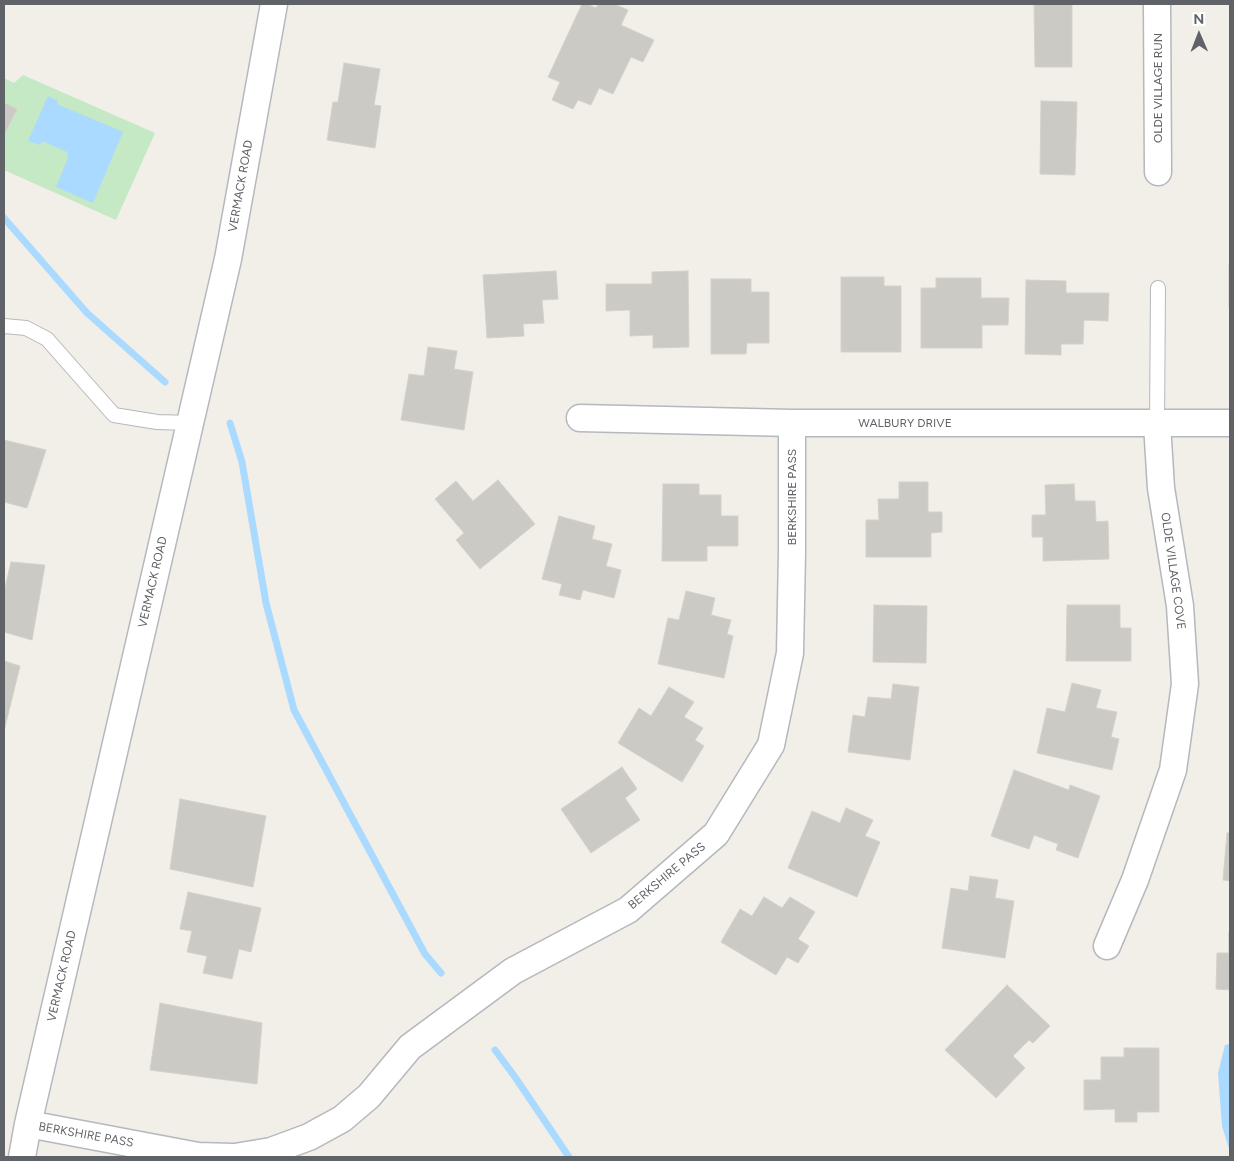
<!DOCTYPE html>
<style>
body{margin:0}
#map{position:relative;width:1234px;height:1161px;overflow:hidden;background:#f1efe8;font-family:Figtree,sans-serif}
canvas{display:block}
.frame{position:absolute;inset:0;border:5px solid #5f6368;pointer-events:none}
.north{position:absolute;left:1174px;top:10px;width:50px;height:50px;-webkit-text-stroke:4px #fff;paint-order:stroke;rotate:359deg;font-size:14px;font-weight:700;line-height:20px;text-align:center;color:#5f6368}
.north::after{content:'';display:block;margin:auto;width:18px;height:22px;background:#5f6368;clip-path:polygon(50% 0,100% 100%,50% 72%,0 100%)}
</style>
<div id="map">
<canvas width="1234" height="1161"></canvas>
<div class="frame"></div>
<div class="north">N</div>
</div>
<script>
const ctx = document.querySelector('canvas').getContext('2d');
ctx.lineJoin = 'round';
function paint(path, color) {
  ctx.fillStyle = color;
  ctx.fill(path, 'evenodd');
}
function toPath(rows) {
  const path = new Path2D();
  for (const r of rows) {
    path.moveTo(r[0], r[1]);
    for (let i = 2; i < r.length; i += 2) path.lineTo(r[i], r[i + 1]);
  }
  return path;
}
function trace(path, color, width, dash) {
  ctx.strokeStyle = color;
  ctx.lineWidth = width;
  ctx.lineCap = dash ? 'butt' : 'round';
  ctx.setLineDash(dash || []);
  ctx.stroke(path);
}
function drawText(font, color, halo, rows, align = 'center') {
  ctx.font = font + ' Figtree,sans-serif';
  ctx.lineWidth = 4;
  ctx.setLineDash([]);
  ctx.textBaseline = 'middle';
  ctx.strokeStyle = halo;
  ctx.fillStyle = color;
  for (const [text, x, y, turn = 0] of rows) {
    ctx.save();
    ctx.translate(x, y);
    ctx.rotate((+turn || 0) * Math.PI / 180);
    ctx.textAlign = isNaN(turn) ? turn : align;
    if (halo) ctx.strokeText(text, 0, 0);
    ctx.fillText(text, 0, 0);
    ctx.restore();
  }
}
paint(toPath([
 [23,75,155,133,116,220,4,170,4,78,14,83]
]), '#c5e8c5');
paint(toPath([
 [48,96,58,101,57,104,123,132,93,203,56,187,68,158,67,152,42,141,40,145,28,141],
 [1230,1044,1230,1152,1222,1126,1218,1073,1225,1045]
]), '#aadaff');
trace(toPath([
 [4,218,87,313,165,382],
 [230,423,242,462,266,603,294,710,425,954,441,973],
 [495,1050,515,1077,569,1157]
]), '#aadaff', 7);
const building = toPath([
 [582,4,587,4,596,8,598,4,614,4,628,10,621,25,654,40,643,62,631,57,613,94,599,88,591,105,578,100,573,109,552,100,560,82,548,77,582,4],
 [1034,4,1072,4,1072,67,1035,67,1034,4],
 [344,63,380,69,374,105,381,106,375,148,327,140,333,102,338,102,344,63],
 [1041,101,1077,102,1075,175,1040,174,1041,101],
 [4,103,17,109,5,133,4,133,4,103],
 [1229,265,1230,265,1230,308,1229,308,1229,265],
 [556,271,558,299,542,300,544,323,523,324,524,336,487,338,483,275,556,271],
 [688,271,689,347,653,348,653,335,630,336,630,310,606,311,606,284,652,284,652,272,688,271],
 [841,277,884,277,884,286,901,286,901,352,841,352,841,277],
 [936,278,981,278,981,298,1009,298,1008,325,982,325,982,348,921,348,921,288,936,288,936,278],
 [711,279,751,279,751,292,769,292,769,343,747,343,746,354,711,354,711,279],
 [1026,280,1066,281,1066,293,1109,293,1108,321,1084,320,1083,344,1061,344,1061,355,1025,354,1026,280],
 [428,347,457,351,454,369,473,372,464,430,401,420,409,374,424,376,428,347],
 [4,440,46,450,27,508,4,502,4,440],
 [498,480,535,524,480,569,456,540,464,533,435,499,456,481,473,501,498,480],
 [899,482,928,482,928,512,942,512,942,532,931,533,931,557,866,557,866,520,879,520,878,499,899,499,899,482],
 [663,484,699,484,699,495,721,495,721,516,738,516,738,546,707,546,707,561,662,561,663,484],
 [1074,484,1075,501,1095,501,1096,522,1108,521,1109,559,1043,561,1043,537,1032,537,1032,515,1046,515,1045,485,1074,484],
 [559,516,595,526,592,539,612,544,606,566,621,570,614,598,583,590,580,600,559,595,562,584,542,579,559,516],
 [11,562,45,565,32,640,4,632,4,592,11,562],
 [686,591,715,598,711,615,731,620,727,634,733,636,724,678,658,664,668,618,679,620,686,591],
 [874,605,927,606,926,663,873,662,874,605],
 [1067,605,1120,605,1120,628,1131,628,1131,661,1066,661,1067,605],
 [4,661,20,666,4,731,4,661],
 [1072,683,1101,690,1096,708,1117,712,1111,737,1119,739,1112,770,1037,753,1047,708,1065,712,1072,683],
 [893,684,919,687,910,760,848,752,853,715,865,717,868,697,891,699,893,684],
 [669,687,694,702,684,717,703,728,695,740,704,746,682,782,618,743,639,708,651,716,669,687],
 [622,767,637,789,625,798,640,820,591,853,561,809,622,767],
 [1014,770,1069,790,1070,785,1100,796,1078,858,1056,850,1058,844,1034,835,1029,849,991,836,1014,770],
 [180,799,266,816,253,887,170,869,180,799],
 [846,808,873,820,865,836,880,842,857,897,788,868,812,811,840,823,846,808],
 [1227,833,1230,833,1230,881,1223,880,1227,833],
 [970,876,998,880,995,898,1014,901,1005,958,942,948,951,888,968,891,970,876],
 [188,892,261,908,251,952,239,949,232,979,203,973,207,956,187,952,192,931,180,929,188,892],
 [764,897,782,908,790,897,815,912,798,939,809,946,798,963,787,957,776,975,721,942,740,909,752,916,764,897],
 [1229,932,1230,990,1216,989,1217,953,1229,953,1229,932],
 [1007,985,1050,1026,1033,1043,1029,1040,1013,1056,1025,1068,996,1098,945,1050,1007,985],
 [160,1003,262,1023,257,1084,150,1070,160,1003],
 [1124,1048,1159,1048,1159,1112,1137,1112,1137,1122,1115,1122,1115,1109,1084,1110,1084,1080,1101,1080,1101,1057,1124,1057,1124,1048]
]);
paint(building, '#cccac5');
trace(building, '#d6d1c6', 1);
const lane = toPath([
 [4,326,26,328,47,339,114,415,157,422,190,423],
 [1157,424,1158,288]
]);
const street = toPath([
 [1157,4,1158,172],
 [580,418,792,423,1230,423],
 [1107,946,1135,880,1173,770,1185,684,1180,606,1161,488,1157,424],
 [28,1124,198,1156,232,1157],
 [22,1157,28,1124,228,259,274,4],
 [235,1157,271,1151,309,1137,342,1119,369,1096,410,1047,513,971,628,910,716,834,771,745,790,653,792,552,792,423]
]);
trace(lane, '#b5b8bc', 16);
trace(street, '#b5b8bc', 29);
trace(lane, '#fff', 14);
trace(street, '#fff', 26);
drawText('12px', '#5f6368', '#fff', [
 ["OLDE VILLAGE RUN",1158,88,-90],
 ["VERMACK ROAD",241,186,-80],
 ["WALBURY DRIVE",905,423],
 ["BERKSHIRE PASS",792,497,-90],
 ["OLDE VILLAGE COVE",1173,571,82],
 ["VERMACK ROAD",153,582,-77],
 ["BERKSHIRE PASS",667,876,-40],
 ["VERMACK ROAD",62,976,-77],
 ["BERKSHIRE PASS",86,1135,10]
]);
</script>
